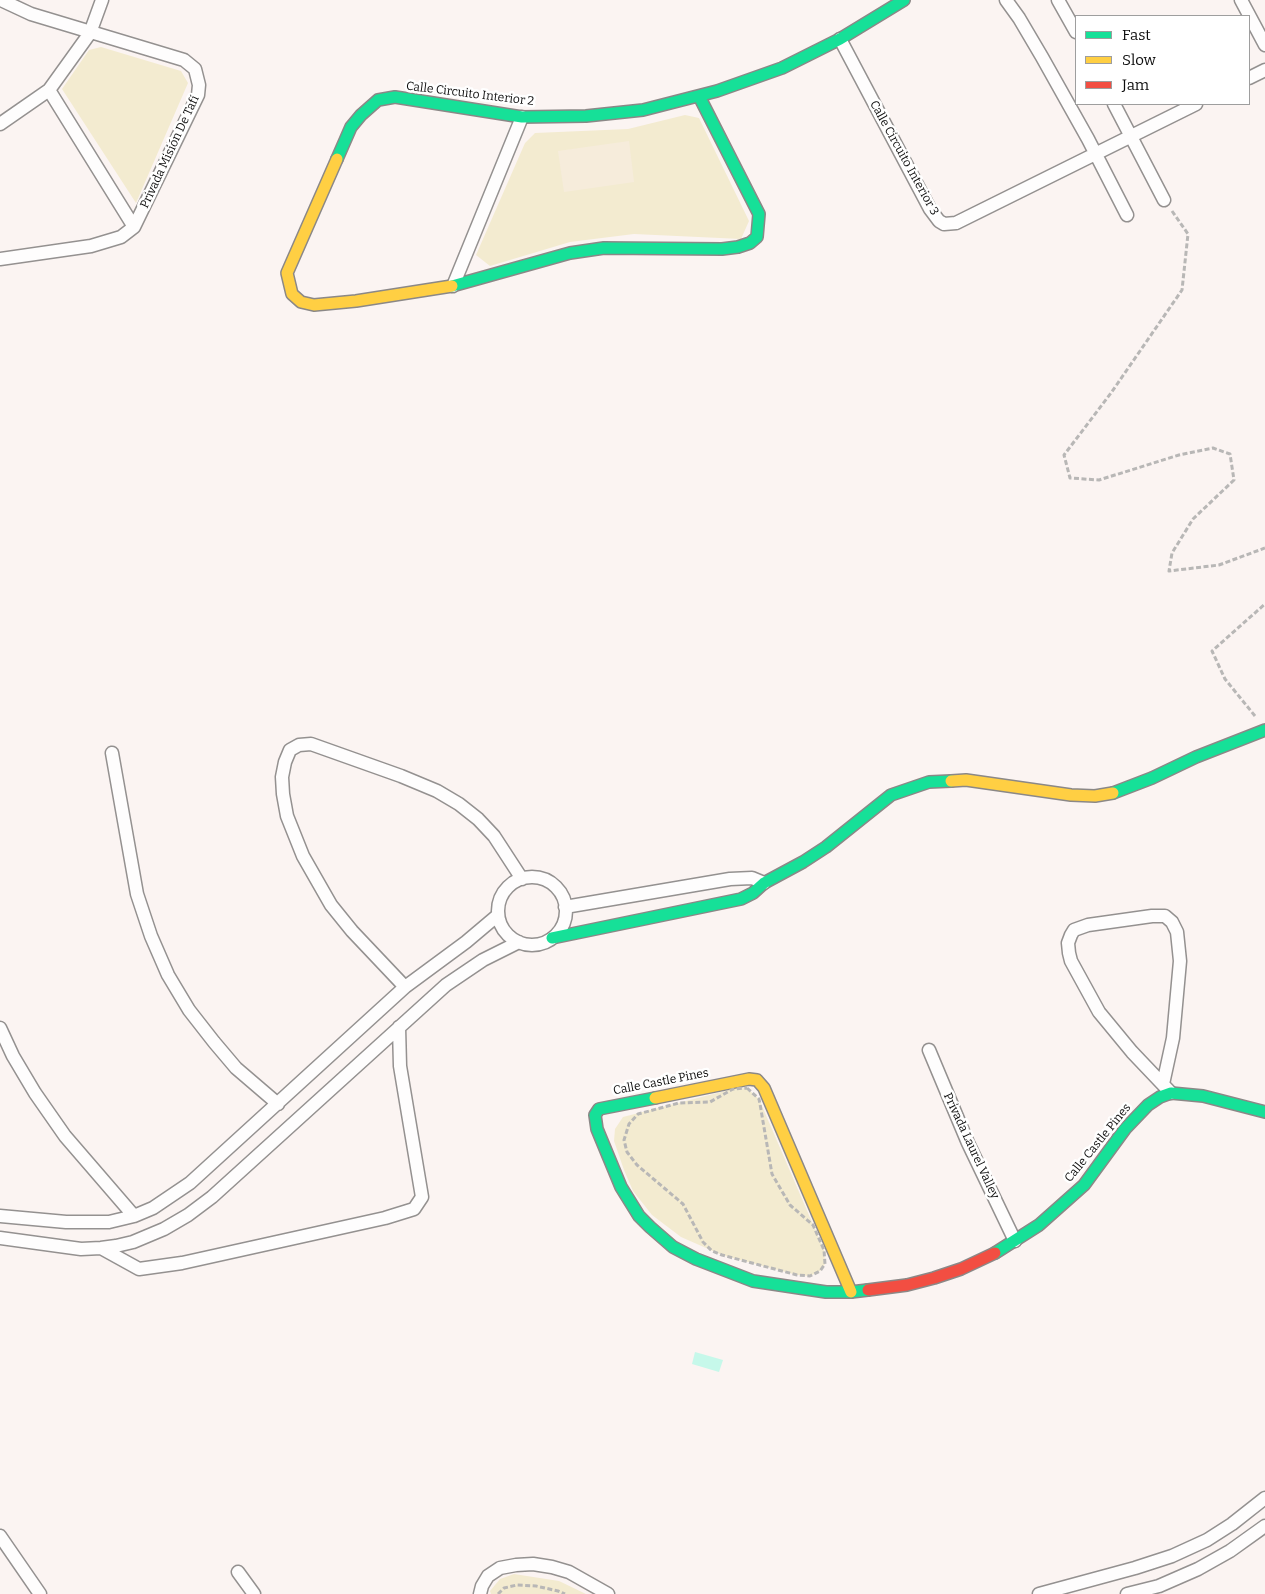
<!DOCTYPE html>
<meta charset="utf-8">
<style>
body{margin:0}
#map{position:relative;width:1265px;height:1594px;overflow:hidden;background:#fbf4f2;font-family:Bitter,serif}
canvas{display:block}
.legend{position:absolute;left:1075px;top:15px;width:175px;height:90px;box-sizing:border-box;background:#fff;border:1px solid #9e9e9e;margin:0;padding:6px 9px;list-style:none;font-size:15px;color:#0d0d0d}
.legend li{display:flex;align-items:center;gap:10px;height:25px}
.legend b{width:25px;border:1px solid #9e9e9e}
</style>
<div id="map">
<canvas width="1265" height="1594"></canvas>
<ul class="legend">
<li><b style="height:6px;background:#16e098"></b>Fast</li>
<li><b style="height:6px;background:#ffcf43"></b>Slow</li>
<li><b style="height:6px;background:#f24e42"></b>Jam</li>
</ul>
</div>
<script>
const ctx = document.querySelector('canvas').getContext('2d');
ctx.lineJoin = 'round';
function paint(path, color) {
  ctx.fillStyle = color;
  ctx.fill(path, 'evenodd');
}
function toPath(rows) {
  const path = new Path2D();
  for (const r of rows) {
    if (r.length === 3) {
      path.moveTo(r[0] + r[2], r[1]);
      path.arc(r[0], r[1], r[2], 0, 2 * Math.PI);
      continue;
    }
    path.moveTo(r[0], r[1]);
    for (let i = 2; i < r.length; i += 2) path.lineTo(r[i], r[i + 1]);
  }
  return path;
}
function trace(path, color, width, dash) {
  ctx.strokeStyle = color;
  ctx.lineWidth = width;
  ctx.lineCap = dash ? 'butt' : 'round';
  ctx.setLineDash(dash || []);
  ctx.stroke(path);
}
function drawText(font, color, halo, rows, align = 'center') {
  ctx.font = font + ' Bitter,serif';
  ctx.lineWidth = 5;
  ctx.setLineDash([]);
  ctx.textBaseline = 'middle';
  ctx.strokeStyle = halo;
  ctx.fillStyle = color;
  for (const [text, x, y, turn = 0] of rows) {
    ctx.save();
    ctx.translate(x, y);
    ctx.rotate((+turn || 0) * Math.PI / 180);
    ctx.textAlign = isNaN(turn) ? turn : align;
    if (halo) ctx.strokeText(text, 0, 0);
    ctx.fillText(text, 0, 0);
    ctx.restore();
  }
}
paint(toPath([
 [101,47,181,71,188,83,136,203,62,89,89,50],
 [685,115,699,118,749,221,741,239,634,234,570,242,490,266,476,255,525,143,535,133,628,129],
 [747,1088,759,1099,824,1250,825,1264,820,1271,810,1276,797,1275,722,1255,681,1237,652,1215,633,1191,624,1170,614,1141,615,1129,623,1117,733,1089],
 [514,1574,559,1581,586,1594,491,1594,490,1591,500,1579]
]), '#f3ebd0');
paint(toPath([
 [629,141,634,182,564,192,558,151]
]), '#f6ecdb');
paint(toPath([
 [695,1352,723,1360,719,1372,692,1364]
]), '#c6f8ea');
const street = toPath([
 [1006,0,1019,18,1042,57,1088,139,1127,215],
 [1058,0,1076,32],
 [1241,0,1265,45],
 [840,39,930,209,939,221,944,224,956,223,1196,104],
 [1249,78,1265,70],
 [49,90,134,227],
 [1114,104,1164,200],
 [0,124,49,90,90,33,102,0],
 [0,259,91,246,121,237,134,227,198,95,199,85,195,69,184,60,31,14,1,0],
 [453,286,522,117],
 [112,753,137,894,151,936,168,975,189,1010,214,1042,236,1068,278,1104],
 [532,911,34],
 [565,907,730,879,752,878,764,883],
 [405,987,352,931,331,905,303,856,287,816,283,794,282,777,285,762,290,750,299,745,311,744,401,776,437,791,459,804,478,819,494,836,522,879],
 [0,1028,13,1056,35,1093,65,1136,134,1216],
 [929,1050,968,1143,1015,1241],
 [1163,1084,1173,1038,1180,961,1177,932,1172,922,1165,916,1152,916,1088,925,1074,930,1071,935,1068,943,1069,953,1071,961,1099,1012,1132,1052,1171,1093],
 [0,1216,66,1222,109,1222,134,1216,153,1208,190,1183,405,987,466,942,498,915],
 [0,1238,81,1249,101,1248,116,1246,133,1242,164,1229,188,1215,212,1197,446,985,483,960,519,942],
 [101,1248,139,1269,182,1263,385,1218,414,1209,422,1197,400,1066,399,1027],
 [0,1536,40,1594],
 [238,1572,254,1594],
 [480,1594,482,1586,488,1576,500,1568,516,1565,533,1564,552,1567,569,1572,608,1594],
 [1039,1594,1135,1568,1172,1556,1207,1540,1232,1524,1265,1498],
 [1127,1594,1159,1586,1198,1569,1230,1551,1265,1526]
]);
const fast = toPath([
 [337,159,351,127,361,115,378,100,395,97,522,117,586,116,643,110,717,91,782,68,840,39,904,0],
 [452,286,570,253,604,248,722,249,738,247,750,243,757,237,759,214,699,96],
 [1113,793,1152,778,1196,757,1265,730],
 [552,938,741,899,753,893,764,883,803,862,826,847,891,795,929,782,951,781],
 [655,1098,599,1109,595,1115,597,1129,621,1187,639,1216,650,1227,673,1247,696,1259,753,1281,826,1292,851,1292,868,1290],
 [995,1253,1039,1225,1084,1185,1125,1129,1148,1105,1160,1097,1171,1093,1203,1096,1265,1112]
]);
const slow = toPath([
 [337,159,287,273,292,294,301,302,314,305,356,301,452,286],
 [951,781,966,780,1071,795,1095,796,1113,793],
 [655,1098,749,1079,757,1080,764,1088,851,1292]
]);
const jam = toPath([
 [868,1290,907,1285,934,1278,961,1269,995,1253]
]);
trace(street, '#949190', 15);
trace(fast, '#8b8887', 14);
trace(slow, '#8b8887', 14);
trace(jam, '#8b8887', 14);
trace(toPath([
 [1172,211,1188,234,1182,290,1111,393,1064,455,1070,478,1099,480,1179,455,1213,448,1230,454,1234,480,1193,519,1172,553,1169,571,1219,565,1265,548],
 [1255,716,1225,679,1212,651,1265,604],
 [747,1088,759,1099,760,1104,772,1174,790,1205,813,1225,824,1250,825,1264,820,1271,810,1276,797,1275,722,1255,712,1251,703,1242,683,1204,637,1165,627,1152,624,1140,629,1124,638,1114,679,1103,710,1102,733,1089,747,1088],
 [498,1594,504,1588,517,1585,536,1586,558,1591,565,1594]
]), '#b8b7b6', 3, [5, 2.5]);
trace(street, '#fefdfd', 12);
trace(fast, '#16e098', 11);
trace(slow, '#ffcf43', 11);
trace(jam, '#f24e42', 11);
drawText('12px', '#0d0d0d', '#fff', [
 ["Calle Circuito Interior 2",470,94,7],
 ["Privada Misión De Tafi",170,152,-65],
 ["Calle Circuito Interior 3",904,158,61],
 ["Calle Castle Pines",661,1082,-11],
 ["Calle Castle Pines",1098,1143,-51],
 ["Privada Laurel Valley",971,1146,65]
]);
</script>
